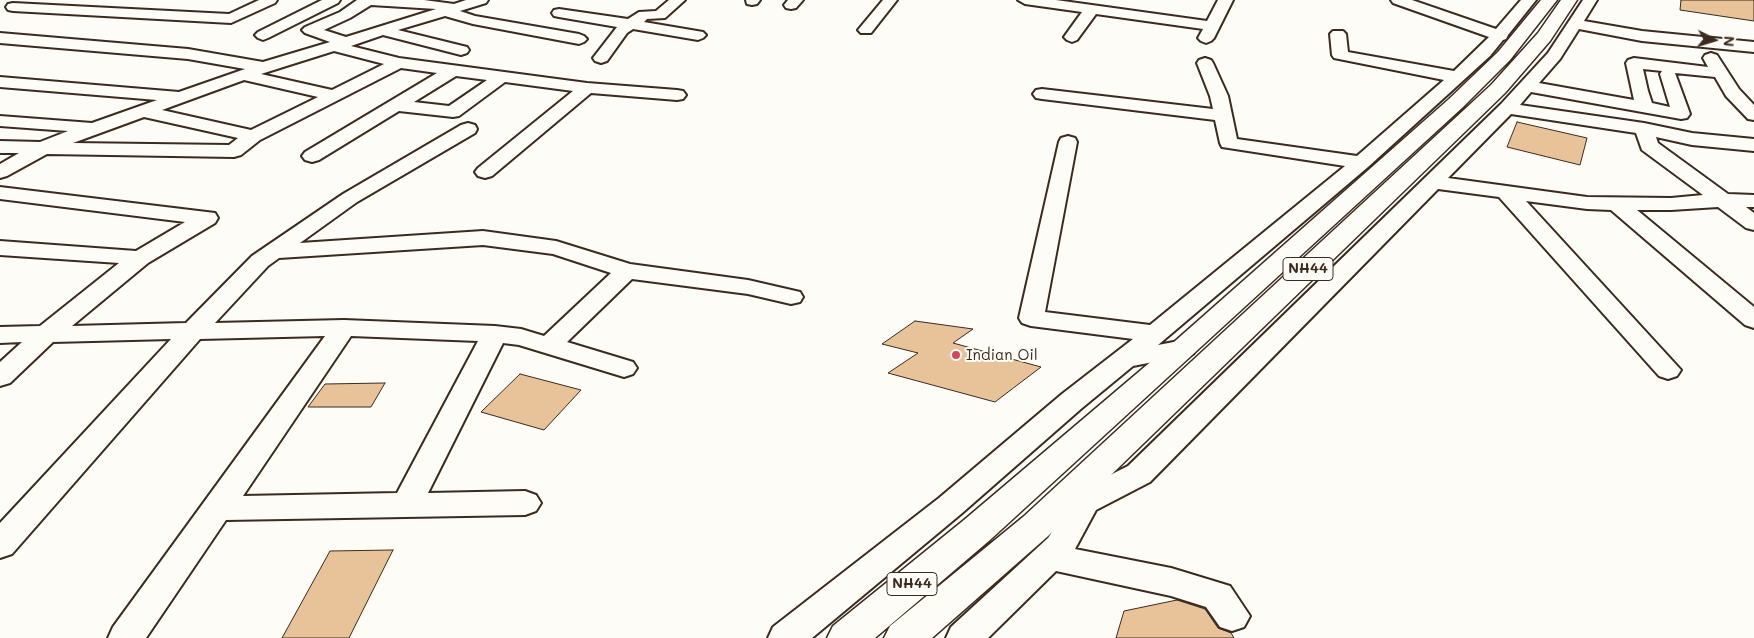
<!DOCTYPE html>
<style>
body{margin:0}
#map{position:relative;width:1754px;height:638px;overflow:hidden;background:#fdfcf7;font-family:Mali,sans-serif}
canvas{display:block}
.north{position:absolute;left:1689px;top:15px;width:50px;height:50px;-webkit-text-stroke:4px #fdfcf7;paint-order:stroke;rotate:95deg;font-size:14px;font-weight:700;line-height:20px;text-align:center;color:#3b2a1e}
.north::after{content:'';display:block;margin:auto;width:18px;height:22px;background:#3b2a1e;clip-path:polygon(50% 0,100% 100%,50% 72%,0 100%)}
</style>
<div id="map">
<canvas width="1754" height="638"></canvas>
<div class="north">N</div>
</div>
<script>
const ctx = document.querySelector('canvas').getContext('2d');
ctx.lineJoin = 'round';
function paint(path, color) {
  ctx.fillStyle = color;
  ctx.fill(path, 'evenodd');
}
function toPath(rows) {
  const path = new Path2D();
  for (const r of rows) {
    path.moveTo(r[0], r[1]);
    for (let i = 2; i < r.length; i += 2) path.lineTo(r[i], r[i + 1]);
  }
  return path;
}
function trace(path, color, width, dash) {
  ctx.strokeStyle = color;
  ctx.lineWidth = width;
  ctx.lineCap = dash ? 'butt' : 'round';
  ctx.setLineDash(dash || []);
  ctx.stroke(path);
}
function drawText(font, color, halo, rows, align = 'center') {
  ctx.font = font + ' Mali,sans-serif';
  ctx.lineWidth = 4;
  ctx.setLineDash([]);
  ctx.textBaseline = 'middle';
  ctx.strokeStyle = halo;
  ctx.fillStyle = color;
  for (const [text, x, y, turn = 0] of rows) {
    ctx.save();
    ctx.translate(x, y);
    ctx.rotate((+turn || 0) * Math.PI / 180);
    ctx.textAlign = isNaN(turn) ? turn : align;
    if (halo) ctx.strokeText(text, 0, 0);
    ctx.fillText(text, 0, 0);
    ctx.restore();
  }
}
const building = toPath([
 [1681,0,1754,0,1754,21,1680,10,1681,0],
 [1517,122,1587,138,1580,165,1507,147,1517,122],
 [915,321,973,329,953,343,1041,367,995,402,888,373,918,353,882,344,915,321],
 [520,374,581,390,544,430,481,412,520,374],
 [385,383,371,407,308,407,325,384,385,383],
 [393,550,349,638,282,638,330,551,393,550],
 [1177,600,1205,609,1218,628,1231,633,1234,638,1116,638,1124,611,1177,600]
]);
paint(building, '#e8c399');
trace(building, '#3b2a1e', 1);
const minor = toPath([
 [259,0,277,0,275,3,231,23,13,11,8,10,6,7,8,4,13,3,229,14,259,0],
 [322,0,340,0,338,3,268,38,263,40,258,38,255,35,258,32,322,0],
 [357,0,424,0,454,4,466,0,488,0,486,3,460,11,475,16,579,34,584,36,587,39,584,42,579,44,473,24,445,16,398,30,467,47,469,50,467,53,461,55,383,35,351,46,399,58,587,83,677,90,683,91,686,95,683,99,677,100,591,93,492,176,485,178,478,176,475,172,478,168,573,91,505,82,459,116,453,117,399,111,319,160,312,162,305,160,302,156,305,152,437,73,401,68,260,140,241,155,234,157,47,154,7,176,0,178,0,164,19,153,0,153,0,141,40,142,68,131,0,126,0,116,92,123,157,100,0,87,0,77,179,92,245,69,188,59,0,43,0,33,188,49,263,62,330,42,305,33,302,30,305,27,340,12,357,0],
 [371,5,436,9,346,37,324,30,350,18,371,5],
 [334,51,384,64,332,90,261,74,334,51],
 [456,76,487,80,449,106,414,102,456,76],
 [244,80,318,97,251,130,162,110,244,80],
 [144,117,238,138,229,145,73,143,144,117],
 [669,0,685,0,665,18,647,19,644,22,703,32,706,35,703,38,698,40,633,29,627,33,607,61,601,63,595,61,593,58,617,27,559,17,554,16,552,13,554,10,559,9,628,19,639,12,656,11,669,0],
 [746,0,760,0,757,4,752,5,747,4,746,0],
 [788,0,803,0,796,8,791,9,786,8,784,5,788,0],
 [883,0,897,0,871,33,861,33,858,30,883,0],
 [1018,0,1056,0,1207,21,1218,0,1233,0,1214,38,1211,41,1206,43,1201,41,1198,38,1203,29,1096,14,1077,40,1072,42,1067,40,1064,37,1082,12,1025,4,1018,0],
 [1391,0,1412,0,1496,29,1521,0,1536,0,1508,35,1506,39,1503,40,1490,56,1368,167,1158,345,1184,340,1193,342,1197,348,1193,354,1133,366,1082,408,961,514,812,638,768,638,773,627,939,498,1062,394,1133,339,1031,326,1022,323,1019,318,1059,142,1061,138,1068,136,1075,138,1077,142,1045,312,1150,325,1345,166,1222,147,1220,143,1215,120,1042,99,1036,98,1033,94,1036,90,1042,89,1213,109,1210,96,1197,63,1199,60,1205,58,1211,60,1213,63,1228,96,1237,139,1357,156,1444,80,1334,58,1332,55,1330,34,1333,31,1343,31,1346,34,1348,52,1454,71,1489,37,1393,3,1391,0],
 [1583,0,1597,0,1584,21,1642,31,1754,42,1754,52,1642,41,1579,29,1560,59,1539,83,1634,100,1626,63,1628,60,1634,58,1708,67,1703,58,1705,55,1711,53,1717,55,1739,89,1754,105,1754,120,1748,119,1726,96,1715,77,1675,73,1690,114,1687,118,1681,119,1531,92,1520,105,1644,123,1692,133,1754,139,1754,151,1692,145,1656,137,1658,143,1728,194,1754,195,1754,207,1746,207,1754,213,1754,230,1746,228,1718,207,1671,210,1637,210,1754,307,1754,328,1745,325,1611,210,1587,209,1526,201,1681,370,1677,376,1668,379,1659,376,1499,197,1438,189,1150,482,1096,510,1075,549,1171,568,1230,586,1250,616,1244,627,1232,631,1220,627,1206,607,1171,596,1056,571,988,638,946,638,951,627,1048,538,1052,532,1048,533,1037,530,1032,521,1037,512,1128,466,1501,104,1548,53,1583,0],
 [1643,69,1662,71,1660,74,1670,107,1652,103,1648,91,1643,69],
 [1511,114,1636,133,1642,150,1703,195,1671,198,1587,197,1448,178,1511,114],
 [468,123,475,125,477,129,475,133,357,202,300,243,483,231,556,241,630,264,748,280,800,292,803,297,800,302,791,304,748,294,632,279,567,342,633,362,637,368,633,374,624,377,519,345,503,343,428,493,525,491,536,495,541,503,536,511,525,515,226,520,146,638,108,638,113,627,325,336,200,339,12,554,0,558,0,523,171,339,53,342,10,383,0,386,0,362,22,342,0,343,0,327,40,326,119,263,0,255,0,241,136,251,185,222,0,199,0,187,215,213,218,218,215,223,148,263,72,326,186,323,252,256,343,194,461,125,468,123],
 [483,245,553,254,611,273,544,336,521,329,495,326,344,320,215,323,268,266,279,258,483,245],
 [351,336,478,341,397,493,243,496,351,336]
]);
const highway = toPath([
 [1541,0,1557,0,1510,60,1463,107,990,540,875,638,827,638,833,626,964,520,1174,342,1449,99,1498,52,1541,0],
 [1561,0,1577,0,1550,41,1505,93,1047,537,932,638,884,638,890,626,1023,517,1491,85,1538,33,1561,0]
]);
trace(minor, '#3b2a1e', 4);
trace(highway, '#3b2a1e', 3);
paint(minor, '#fdfcf7');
paint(highway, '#fdfcf7');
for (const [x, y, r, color] of [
 [956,355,5,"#d1495b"]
]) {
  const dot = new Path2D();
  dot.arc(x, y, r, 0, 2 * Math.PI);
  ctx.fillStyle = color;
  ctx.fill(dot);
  trace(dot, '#fdfcf7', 2);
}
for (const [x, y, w] of [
 [1308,269,50],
 [912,584,50]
]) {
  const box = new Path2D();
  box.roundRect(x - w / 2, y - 11.5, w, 23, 4);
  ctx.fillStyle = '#fdfcf7';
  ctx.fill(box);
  trace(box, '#3b2a1e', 1);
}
drawText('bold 14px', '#3b2a1e', null, [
 ["NH44",1308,269],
 ["NH44",912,584]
]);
drawText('15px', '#3b2a1e', '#fdfcf7', [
 ["Indian Oil",966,355]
], 'left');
</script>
